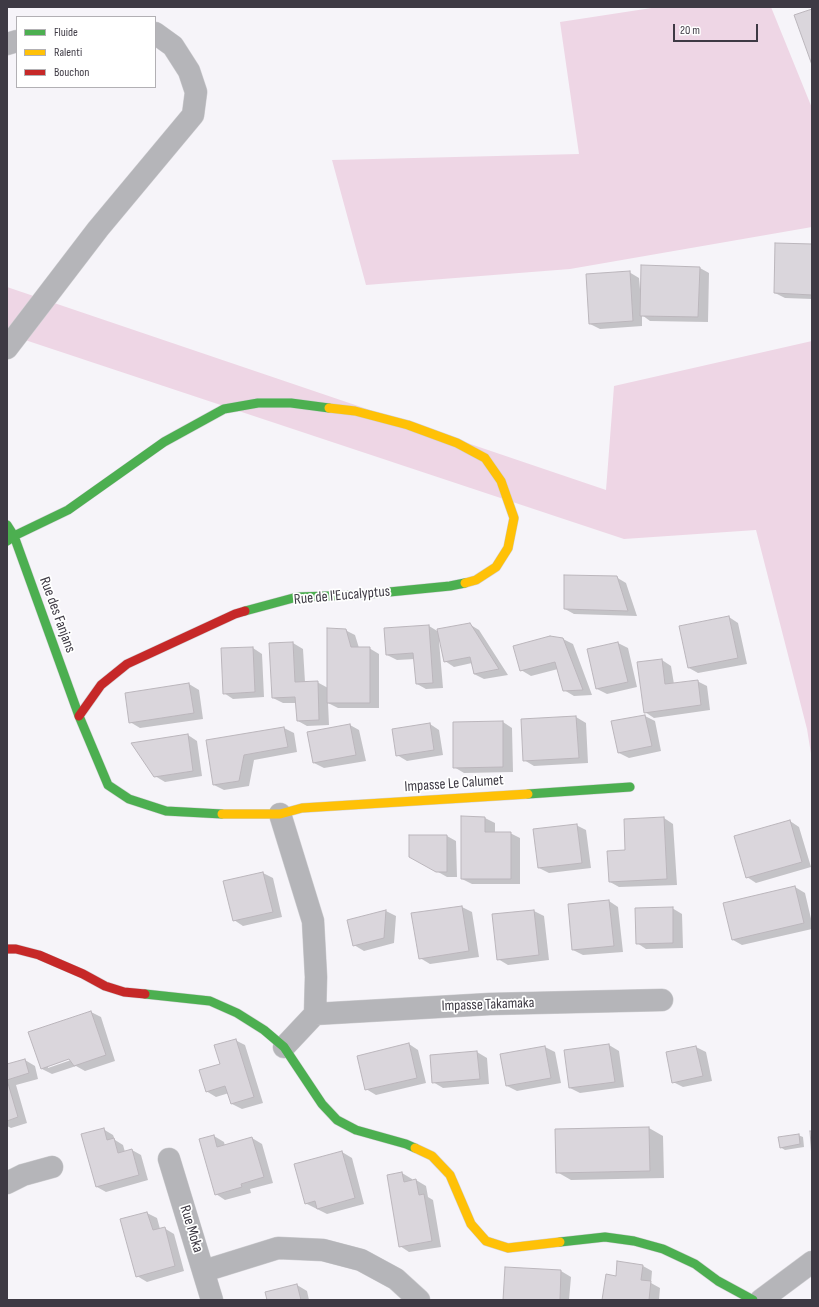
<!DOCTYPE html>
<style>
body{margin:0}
#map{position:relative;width:819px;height:1307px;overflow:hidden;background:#f6f4f9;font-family:"Sofia Sans Condensed",sans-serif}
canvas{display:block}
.frame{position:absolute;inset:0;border:8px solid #3e3a44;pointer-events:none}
.legend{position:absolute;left:16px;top:16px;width:140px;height:72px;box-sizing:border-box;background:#fff;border:1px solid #b2b0b4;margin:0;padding:5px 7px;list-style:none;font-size:12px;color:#3e3a44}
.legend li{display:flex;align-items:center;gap:8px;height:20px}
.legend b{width:20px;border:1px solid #b2b0b4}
.scale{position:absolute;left:673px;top:24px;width:85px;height:18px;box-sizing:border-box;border:2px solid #3e3a44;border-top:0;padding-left:5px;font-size:12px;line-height:14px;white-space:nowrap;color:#3e3a44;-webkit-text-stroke:3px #fff;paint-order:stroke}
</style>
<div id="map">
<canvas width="819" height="1307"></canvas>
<div class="frame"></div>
<ul class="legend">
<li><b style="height:5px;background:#4caf50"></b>Fluide</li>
<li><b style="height:5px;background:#ffc107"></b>Ralenti</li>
<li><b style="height:5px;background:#c62828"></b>Bouchon</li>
</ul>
<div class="scale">20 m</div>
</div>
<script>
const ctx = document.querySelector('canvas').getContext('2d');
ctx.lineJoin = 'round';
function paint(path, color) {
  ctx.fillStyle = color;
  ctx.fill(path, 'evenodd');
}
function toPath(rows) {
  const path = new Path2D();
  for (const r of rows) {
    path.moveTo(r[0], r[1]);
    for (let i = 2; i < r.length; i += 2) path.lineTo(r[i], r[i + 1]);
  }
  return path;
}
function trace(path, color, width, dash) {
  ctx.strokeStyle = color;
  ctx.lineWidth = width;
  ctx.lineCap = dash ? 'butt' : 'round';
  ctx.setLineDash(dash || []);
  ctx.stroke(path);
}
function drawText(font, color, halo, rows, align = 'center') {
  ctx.font = font + ' "Sofia Sans Condensed",sans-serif';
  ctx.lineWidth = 3.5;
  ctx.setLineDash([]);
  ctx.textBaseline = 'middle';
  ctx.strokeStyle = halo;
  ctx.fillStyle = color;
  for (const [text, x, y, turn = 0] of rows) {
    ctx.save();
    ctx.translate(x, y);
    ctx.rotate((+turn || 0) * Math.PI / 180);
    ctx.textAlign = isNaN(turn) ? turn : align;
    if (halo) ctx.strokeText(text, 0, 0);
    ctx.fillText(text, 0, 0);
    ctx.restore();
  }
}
paint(toPath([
 [658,7,771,7,812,108,812,227,570,269,366,285,332,160,579,154,560,22],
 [7,287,606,490,614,386,812,341,812,760,807,729,756,530,624,539,7,334]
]), '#eed6e5');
paint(toPath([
 [812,245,812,299,785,298,775,293],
 [700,268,709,273,708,322,650,321,642,315,642,326,600,329,590,324,629,272,639,278,640,289,641,289],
 [616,577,626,583,637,616,574,614,565,609],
 [729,617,738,623,747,664,698,673,689,668],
 [469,624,479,630,508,675,484,679,474,674,472,663,454,667,445,661,440,641,439,641,443,688,426,689,417,684,415,659,397,660,387,655,429,626,439,632],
 [345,630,355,635,359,648,369,648,379,654,379,708,338,708,328,703,329,725,307,726,298,721,297,703,283,703,273,698,293,643,303,649,305,682,317,682,328,688],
 [563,639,573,644,592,695,574,696,564,690,558,669,531,676,521,670],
 [618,643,628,648,637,687,607,694,597,689,588,650],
 [253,648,262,654,264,697,233,699,224,693],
 [662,660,671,666,674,684,697,681,707,686,710,710,654,718,645,712],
 [189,684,199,690,203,719,140,728,130,722],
 [645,716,655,721,661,751,629,758,619,753,613,722],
 [576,717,586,723,588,763,534,766,524,760],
 [503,722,512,728,513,772,464,773,454,767],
 [430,724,439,730,443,755,407,761,397,755],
 [350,725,359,730,366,761,324,768,314,763],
 [284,728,294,733,297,752,254,760,249,786,224,790,214,785,207,741],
 [188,735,197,741,202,776,165,782,155,776],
 [462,817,485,818,495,823,495,833,510,833,520,838,520,884,472,884,462,879],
 [664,818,673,824,677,885,619,887,610,882,626,851],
 [790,821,799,827,811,867,756,883,747,877],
 [576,825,586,830,591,868,549,873,539,868],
 [447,836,456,841,457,877,447,877,410,856],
 [263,873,273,878,282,917,243,926,234,920,224,882],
 [795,887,805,893,812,923,812,929,742,945,733,940],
 [609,901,618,907,623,952,583,955,573,950],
 [462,907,472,912,479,957,430,964,420,958],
 [672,908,682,914,683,948,646,949,637,943],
 [386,911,396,916,394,943,364,951,354,945,348,921],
 [534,911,544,916,549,960,508,965,498,959,493,915],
 [91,1012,101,1017,115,1061,85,1071,76,1066,52,1074,42,1069],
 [74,1057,74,1059,48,1068,48,1066],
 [235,1040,245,1045,263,1103,242,1109,232,1104,229,1093,216,1097,206,1091],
 [409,1044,418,1050,426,1083,376,1095,366,1089],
 [609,1045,619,1051,624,1087,580,1093,570,1088],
 [545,1047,555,1052,561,1083,517,1091,507,1086,501,1055],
 [696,1047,706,1052,712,1081,683,1087,673,1082,667,1053],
 [477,1052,487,1058,489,1084,443,1088,433,1082,431,1056],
 [25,1060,35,1066,38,1079,16,1085,27,1123,11,1128,7,1126,7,1065],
 [649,1128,663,1136,664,1178,571,1180,557,1172],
 [103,1129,113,1135,115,1140,123,1145,125,1152,132,1150,141,1155,148,1180,106,1192,97,1187],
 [798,1135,803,1137,804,1147,785,1150,780,1147],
 [214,1136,224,1142,225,1146,252,1138,262,1144,273,1183,250,1189,251,1193,225,1200,216,1194],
 [342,1152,352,1158,364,1204,327,1214,305,1203],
 [402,1173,412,1179,412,1181,416,1180,426,1186,428,1197,433,1200,441,1247,409,1252,400,1246],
 [147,1213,157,1218,160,1229,164,1228,174,1234,184,1271,147,1282,137,1276,122,1219],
 [643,1266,652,1271,651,1283,660,1288,659,1300,603,1300,617,1277],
 [561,1271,571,1277,569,1300,504,1300],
 [297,1285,307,1291,309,1300,268,1300]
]), '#0003');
const building = toPath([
 [812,9,812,65,794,15,812,9],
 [775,243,812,244,812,295,774,293,775,243],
 [641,265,700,267,698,317,640,316,641,265],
 [630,271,633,321,589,324,586,274,630,271],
 [564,575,617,576,628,611,564,609,564,575],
 [729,616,738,658,688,668,679,626,729,616],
 [470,623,499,669,474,674,470,657,444,662,437,629,470,623],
 [429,625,433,683,416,684,413,653,386,655,384,628,429,625],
 [327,628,346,629,351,647,370,647,370,703,327,703,327,628],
 [550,636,563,638,583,690,563,691,555,662,520,671,513,646,550,636],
 [293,642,295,682,318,681,319,720,297,721,295,697,272,698,269,643,293,642],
 [618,642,628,682,596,689,587,649,618,642],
 [253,647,255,692,223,694,221,648,253,647],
 [662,659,665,684,698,680,701,705,644,713,637,662,662,659],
 [189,683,194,713,129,723,125,693,189,683],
 [645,715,652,746,618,753,611,721,645,715],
 [576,716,579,758,523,761,521,719,576,716],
 [503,721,503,767,453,768,453,722,503,721],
 [430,723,434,750,396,756,392,729,430,723],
 [350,724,356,755,313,763,307,732,350,724],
 [284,727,288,747,244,755,239,781,213,785,206,740,284,727],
 [188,734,193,771,154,777,131,743,188,734],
 [461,816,485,817,485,832,511,832,511,879,461,879,461,816],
 [664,817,667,879,609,882,607,851,625,850,624,819,664,817],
 [790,820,802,862,746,878,734,836,790,820],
 [577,824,582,863,538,868,533,829,577,824],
 [409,835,447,835,447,872,436,872,409,857,409,835],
 [263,872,273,912,233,921,223,881,263,872],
 [795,886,804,923,732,940,723,903,795,886],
 [609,900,614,946,572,950,568,904,609,900],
 [462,906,469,951,419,959,411,913,462,906],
 [673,907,673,943,636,944,635,908,673,907],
 [386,910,384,938,353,946,347,920,386,910],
 [534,910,539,955,497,960,492,914,534,910],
 [91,1011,106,1055,74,1066,69,1059,41,1069,28,1032,91,1011],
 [236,1039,254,1097,231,1104,225,1086,206,1092,199,1070,220,1064,214,1045,236,1039],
 [409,1043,417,1078,365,1090,357,1056,409,1043],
 [609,1044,615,1082,569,1088,564,1050,609,1044],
 [545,1046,551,1078,506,1086,500,1054,545,1046],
 [696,1046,703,1076,672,1083,666,1052,696,1046],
 [477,1051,480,1079,432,1083,430,1055,477,1051],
 [25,1059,29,1073,7,1080,18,1117,7,1121,7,1064,25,1059],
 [649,1127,650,1171,556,1173,555,1129,649,1127],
 [104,1128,107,1140,114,1138,118,1153,132,1149,139,1175,96,1187,81,1134,104,1128],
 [810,1131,812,1131,812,1158,810,1131],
 [799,1134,800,1144,780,1148,778,1137,799,1134],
 [214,1135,217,1147,252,1137,264,1177,241,1184,242,1187,215,1195,199,1139,214,1135],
 [342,1151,355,1198,317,1209,315,1201,305,1204,294,1164,342,1151],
 [402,1172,404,1182,416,1179,419,1195,424,1194,432,1241,399,1247,387,1175,402,1172],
 [147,1212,153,1230,165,1227,175,1266,136,1277,120,1219,147,1212],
 [617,1261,643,1265,641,1280,651,1281,649,1300,602,1300,606,1274,616,1276,617,1261],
 [505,1267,561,1270,560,1300,503,1300,505,1267],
 [297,1284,301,1300,267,1300,265,1292,297,1284]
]);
paint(building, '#dad6dc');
trace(building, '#bbb6bc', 1);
const street = toPath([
 [7,44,17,41],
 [7,348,98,229,193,115,196,92,189,71,173,46,155,33],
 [280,814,313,921,316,977,315,1014,284,1047],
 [315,1014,490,1004,662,1000],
 [169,1159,212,1300],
 [7,1183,23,1175,52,1167],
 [204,1271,278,1248,323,1250,361,1260,396,1279,419,1300],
 [761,1300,812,1262]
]);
const fast = toPath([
 [7,525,14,536,79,716,108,785,129,799,166,811,222,814],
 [7,541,14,536,68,510,164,442,224,409,258,403,291,403,329,408],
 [245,611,297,597,359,595,450,586,465,583],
 [528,794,630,787],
 [145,994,210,1001,237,1013,264,1030,284,1047,322,1104,337,1120,356,1130,406,1144,415,1148],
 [560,1242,605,1237,634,1241,663,1249,695,1264,718,1281,753,1300]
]);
const slow = toPath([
 [329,408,355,411,408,425,457,443,485,458,501,481,514,518,508,548,496,567,476,580,465,583],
 [222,814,280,814,302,808,528,794],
 [415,1148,432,1156,450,1175,471,1224,486,1241,508,1248,560,1242]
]);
const jam = toPath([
 [79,716,101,685,127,664,235,614,245,611],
 [7,949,16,949,39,955,83,974,105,986,124,992,145,994]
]);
trace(street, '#d1d0d4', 23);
trace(fast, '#d1d0d4', 10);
trace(slow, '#d1d0d4', 10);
trace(jam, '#d1d0d4', 10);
trace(street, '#b5b5b9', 22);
trace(fast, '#4caf50', 9);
trace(slow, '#ffc107', 9);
trace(jam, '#c62828', 9);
drawText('15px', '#3e3a44', '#fff', [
 ["Rue de l'Eucalyptus",342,596,-5],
 ["Rue des Fanjans",57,615,70],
 ["Impasse Le Calumet",454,784,-4],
 ["Impasse Takamaka",488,1005,-2],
 ["Rue Moka",191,1229,73]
]);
</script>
